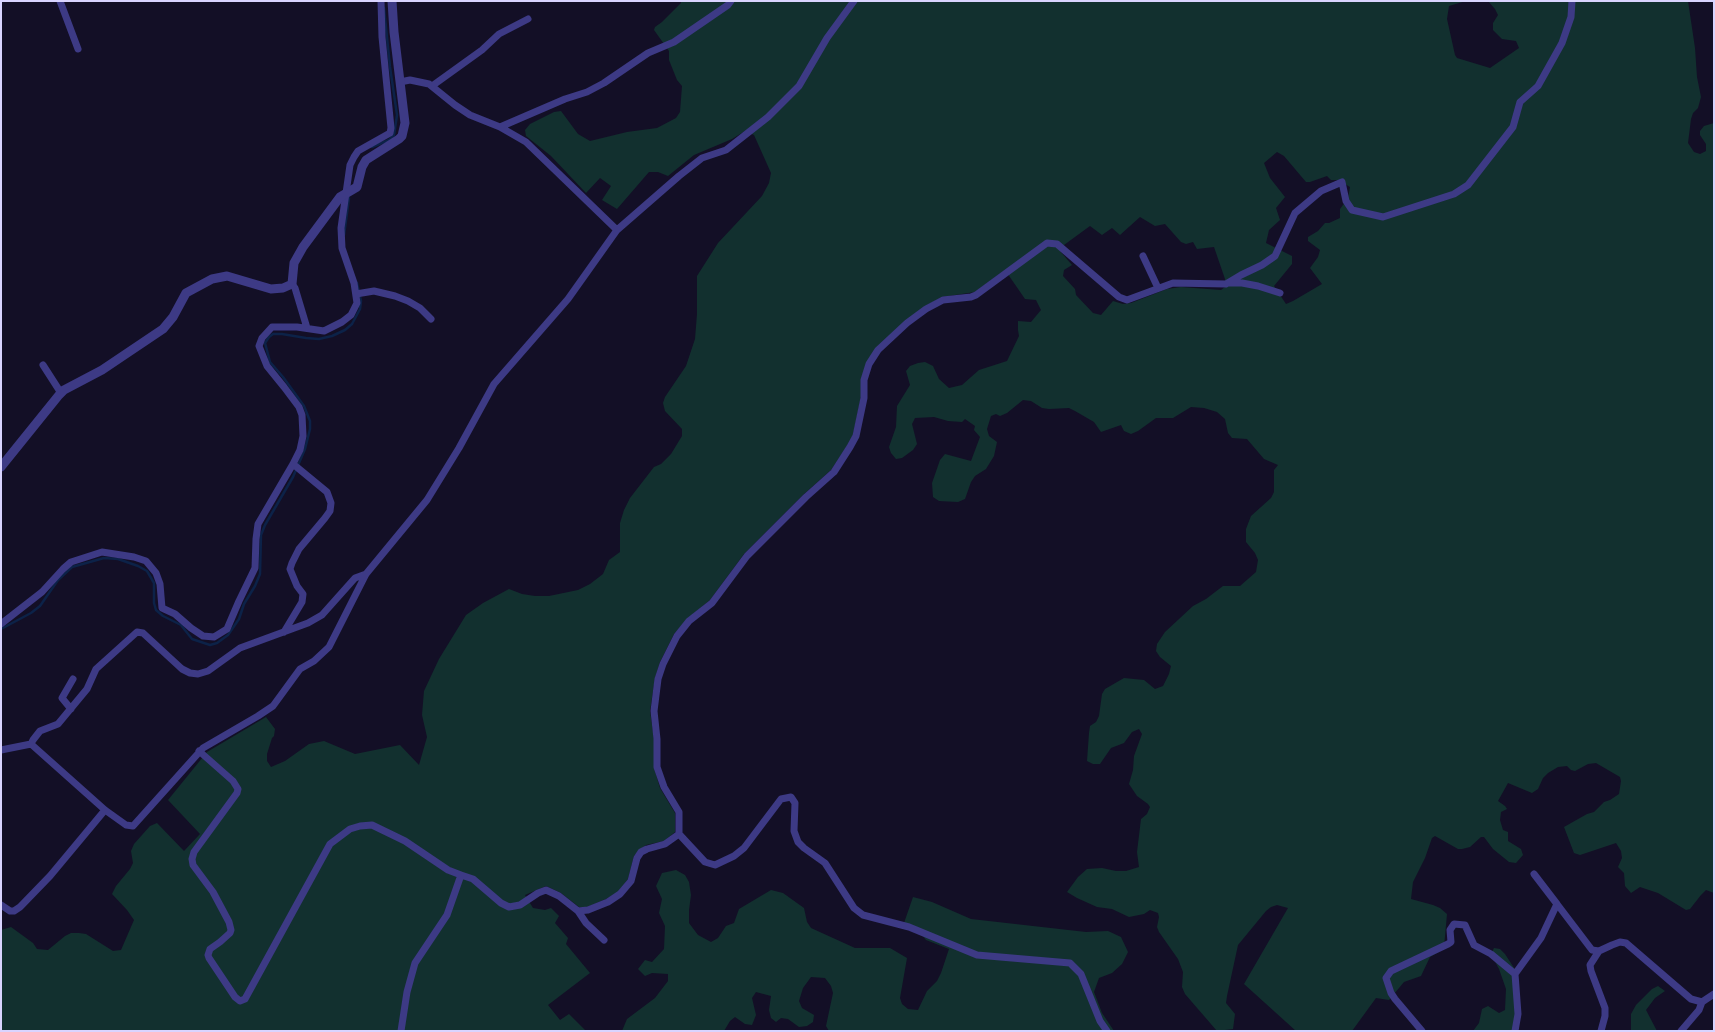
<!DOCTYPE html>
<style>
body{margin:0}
#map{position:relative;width:1715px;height:1032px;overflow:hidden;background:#130f26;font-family:"Public Sans",sans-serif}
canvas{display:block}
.frame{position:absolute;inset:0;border:2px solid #d9d4ff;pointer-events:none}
</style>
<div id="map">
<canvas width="1715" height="1032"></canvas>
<div class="frame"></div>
</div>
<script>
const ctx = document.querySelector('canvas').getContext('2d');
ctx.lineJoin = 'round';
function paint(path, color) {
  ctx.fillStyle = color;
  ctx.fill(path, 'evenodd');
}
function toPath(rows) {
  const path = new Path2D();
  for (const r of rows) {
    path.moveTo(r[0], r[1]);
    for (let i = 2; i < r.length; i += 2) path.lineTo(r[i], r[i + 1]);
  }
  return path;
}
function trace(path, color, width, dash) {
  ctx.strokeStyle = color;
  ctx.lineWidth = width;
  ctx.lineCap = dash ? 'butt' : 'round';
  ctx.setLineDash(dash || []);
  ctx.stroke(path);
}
paint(toPath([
 [681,1,1466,1,1449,6,1447,19,1455,55,1457,58,1490,68,1519,48,1516,41,1502,39,1493,30,1493,23,1498,15,1495,9,1488,1,1688,1,1695,48,1697,77,1701,97,1698,108,1693,113,1691,119,1688,143,1694,152,1700,154,1706,151,1706,144,1700,135,1700,131,1704,126,1714,123,1714,893,1706,890,1701,895,1690,909,1686,910,1658,893,1640,887,1631,893,1625,886,1624,873,1618,867,1622,858,1621,851,1616,843,1580,855,1574,853,1564,827,1587,814,1594,812,1604,802,1610,800,1619,794,1621,781,1620,777,1596,763,1588,764,1575,771,1571,770,1567,766,1558,767,1548,773,1543,778,1538,789,1532,793,1508,783,1498,801,1505,806,1507,809,1501,812,1500,820,1503,830,1508,832,1508,841,1521,849,1523,855,1516,863,1509,862,1493,849,1484,837,1481,837,1470,847,1462,849,1458,849,1435,836,1432,838,1425,858,1413,882,1411,899,1433,905,1440,908,1447,914,1444,947,1442,950,1430,957,1421,976,1404,982,1389,1000,1376,998,1352,1031,1296,1031,1244,984,1288,908,1277,905,1271,907,1266,911,1238,945,1227,996,1226,1003,1235,1014,1233,1029,1217,1031,1185,994,1182,987,1183,972,1178,959,1159,932,1157,927,1159,917,1158,913,1150,910,1144,914,1129,917,1112,909,1097,907,1077,898,1067,892,1078,877,1087,869,1102,868,1116,871,1126,871,1139,867,1137,852,1141,819,1147,814,1150,807,1148,804,1137,796,1129,784,1133,770,1134,756,1142,734,1139,729,1132,732,1124,743,1111,748,1100,764,1093,764,1087,761,1089,733,1090,726,1096,722,1099,716,1102,694,1105,689,1124,678,1144,680,1155,689,1163,686,1169,674,1171,666,1160,657,1156,651,1157,644,1165,632,1193,606,1206,599,1223,586,1240,586,1256,572,1258,560,1255,553,1246,542,1246,529,1251,516,1271,498,1274,492,1274,470,1278,465,1264,459,1247,439,1232,438,1228,433,1225,419,1217,412,1204,408,1191,407,1173,418,1156,418,1138,431,1131,434,1124,431,1121,425,1101,432,1094,422,1075,411,1069,408,1049,409,1042,408,1031,401,1023,400,1007,413,1000,416,996,414,991,416,987,429,989,436,997,442,994,456,986,469,975,476,971,482,965,499,958,502,939,501,933,497,932,483,940,460,945,454,971,461,980,437,974,430,975,426,965,419,962,422,948,421,934,417,915,418,912,424,917,444,913,450,902,458,896,459,891,453,889,447,896,427,897,406,910,385,906,371,910,366,918,363,925,362,933,366,939,379,949,388,962,385,979,370,1007,361,1019,336,1018,330,1018,321,1031,322,1041,310,1036,300,1025,299,1005,270,975,292,942,297,924,307,876,348,861,397,853,435,847,446,831,470,803,495,744,554,710,600,687,619,674,634,660,662,655,678,650,711,654,739,654,768,660,788,675,813,675,832,664,841,646,845,639,850,634,856,628,879,618,892,606,899,587,907,579,907,561,893,546,886,525,895,533,908,545,910,551,908,559,916,555,923,568,938,566,944,590,973,548,1005,560,1020,569,1014,586,1031,1,1031,1,930,11,927,33,943,37,949,48,950,65,936,71,933,79,933,86,934,113,951,121,950,134,920,127,910,112,894,116,886,130,869,133,863,131,851,134,844,150,826,157,823,184,851,200,834,168,800,207,752,266,717,275,729,274,736,272,738,267,754,267,761,271,767,285,761,309,744,324,741,355,754,400,745,419,765,427,737,422,715,424,691,439,659,466,615,483,603,509,589,522,594,535,596,549,596,578,590,590,584,603,574,609,560,620,552,620,523,624,510,630,498,654,467,661,464,671,454,682,436,682,429,665,411,663,403,665,397,686,366,695,339,697,314,697,276,718,243,762,196,769,183,771,173,754,135,745,131,732,139,694,155,668,176,658,172,649,172,617,209,602,200,611,186,600,178,586,193,551,156,526,136,525,130,530,124,554,112,561,111,578,134,590,141,627,132,657,128,676,118,680,112,682,86,677,80,669,60,669,51,654,30,655,27,662,22,681,3],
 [1277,152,1284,156,1306,182,1310,182,1327,176,1331,180,1338,180,1350,187,1348,198,1340,209,1340,218,1329,223,1325,223,1318,231,1308,237,1308,241,1320,250,1318,257,1310,268,1322,284,1293,301,1286,304,1274,286,1292,264,1292,256,1266,243,1269,230,1280,220,1276,208,1285,197,1270,178,1264,163],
 [1140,217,1155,226,1165,224,1181,242,1186,244,1193,242,1197,249,1214,247,1225,279,1225,287,1221,290,1181,287,1167,289,1131,303,1123,304,1113,301,1101,315,1093,313,1076,295,1075,289,1063,276,1064,270,1072,265,1060,251,1064,245,1090,226,1102,235,1112,228,1120,235],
 [676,870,685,875,689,882,691,895,689,910,689,923,698,935,711,942,718,938,726,926,734,923,739,909,771,890,783,893,804,908,807,922,811,928,855,948,890,948,907,958,900,998,902,1004,908,1009,918,1010,927,991,937,981,941,973,949,949,926,940,916,927,904,923,913,897,932,902,971,919,1086,932,1108,931,1121,937,1128,952,1122,964,1112,973,1099,978,1094,992,1102,1013,1114,1031,829,1031,826,1026,833,993,831,986,825,978,811,977,803,988,799,1001,802,1008,814,1015,813,1022,807,1026,799,1027,788,1019,781,1018,776,1022,771,1018,769,1010,771,996,756,992,752,998,756,1015,752,1025,745,1024,735,1017,730,1021,724,1031,622,1031,627,1019,655,998,668,981,668,974,652,973,645,976,638,969,645,960,652,962,664,949,665,926,659,913,662,899,656,886,662,873],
 [1494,948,1500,949,1505,954,1518,974,1516,1031,1473,1031,1479,1023,1482,1009,1488,1006,1499,1013,1505,1010,1506,989,1499,969,1491,954],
 [1658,986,1665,991,1655,998,1646,1010,1657,1031,1631,1031,1631,1014,1636,1005,1652,989]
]), '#12302f');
trace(toPath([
 [372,147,389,140,394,135,397,115,390,67,384,8],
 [344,235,349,198],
 [1,629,31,613,40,606,58,580,72,567,104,558,118,559,138,566,147,571,154,583,154,603,156,610,163,616,181,625,192,639,210,645,217,643,228,635,239,619,244,604,255,586,260,574,261,535,265,525,293,477,305,449,310,429,310,421,304,406,283,377,270,362,265,343,269,337,273,334,282,334,306,338,319,339,332,336,345,330,352,324,360,309,361,301,357,283]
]), '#0c2248', 2.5);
trace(toPath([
 [60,1,78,49],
 [400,82,410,80,429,84,455,105,470,115,500,127,565,99,587,92,604,83,648,53,674,42,728,5,731,1],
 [432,86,482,50,499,34,528,19],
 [500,127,526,142,617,230],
 [1143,256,1158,288],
 [1230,283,1242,283,1258,286,1280,293],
 [292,284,295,288,307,328],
 [356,294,374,291,395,296,408,301,420,308,431,319],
 [43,365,61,393],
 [1,624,42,592,63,569,71,562,102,552,134,557,146,561,156,573,160,584,162,608,175,614,191,628,203,636,214,637,227,629,239,601,255,568,256,539,258,524,293,464,300,450,303,436,302,415,299,407,284,387,267,366,259,346,262,338,272,327,297,327,324,331,342,322,351,315,357,303,354,283,342,248,341,228,350,165,354,157,358,151,390,133,391,128,382,37,381,1],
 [284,632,302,602,303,594,297,586,290,569,292,563,299,549,325,518,330,511,331,503,327,492,293,464],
 [71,709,62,698,73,679],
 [31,744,105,810,126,825,133,826,203,748,258,716,273,706,300,669,314,661,329,647,366,574,427,500,459,448,494,384,568,299,617,230,679,176,702,158,726,150,768,117,799,86,827,38,854,1],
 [1,750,31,744,33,740,40,731,58,724,87,689,96,669,137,632,143,633,182,669,190,673,198,674,208,671,240,648,308,623,322,615,355,578,366,574],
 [199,751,233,781,238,789,237,793,194,852,192,859,193,865,213,892,229,922,231,930,230,933,220,942,210,949,208,955,209,958,235,997,240,1001,245,999,330,844,350,829,360,826,372,825,405,841,448,870,461,875],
 [679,834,705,862,715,865,734,856,744,848,781,799,791,797,795,803,794,831,798,842,804,848,825,863,854,908,863,915,909,927,977,955,1070,963,1081,974,1100,1021,1107,1031],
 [1534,874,1557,904],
 [1,905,10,911,14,911,20,907,50,876,105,810],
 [578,911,586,923,604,940],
 [1599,951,1590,965,1591,971,1605,1008,1605,1016,1601,1031],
 [401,1031,407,992,415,963,447,915,461,875,473,879,501,903,509,907,520,905,538,893,546,890,559,896,578,911,588,910,608,902,620,894,631,881,637,858,641,852,647,849,665,844,679,834,679,812,664,787,657,767,657,739,654,711,658,679,663,664,677,636,689,621,712,603,747,556,806,497,834,472,850,447,856,436,864,398,864,380,869,364,878,350,907,323,926,309,943,300,971,297,976,295,1047,243,1057,244,1119,297,1127,300,1173,283,1226,284,1241,275,1262,265,1275,256,1295,213,1321,191,1342,182,1346,201,1352,210,1383,217,1454,194,1468,185,1513,127,1520,102,1538,86,1562,43,1571,17,1572,1],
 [1422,1031,1395,999,1391,993,1386,978,1391,971,1448,944,1451,942,1450,930,1454,924,1465,925,1474,945,1491,954,1515,974],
 [1515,1031,1518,1014,1515,974,1541,938,1557,904,1592,950,1599,951,1612,945,1620,942,1626,943,1691,999,1702,1002,1714,994],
 [1681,1031,1699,1010,1702,1002]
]), '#3d3a85', 7);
trace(toPath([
 [1,467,59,395,64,390,102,370,163,329,173,317,186,293,212,279,227,276,271,289,283,288,292,284,294,263,303,247,340,197,357,187,362,167,366,160,399,139,402,136,405,123,394,32,392,1]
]), '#3d3a85', 9);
</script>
